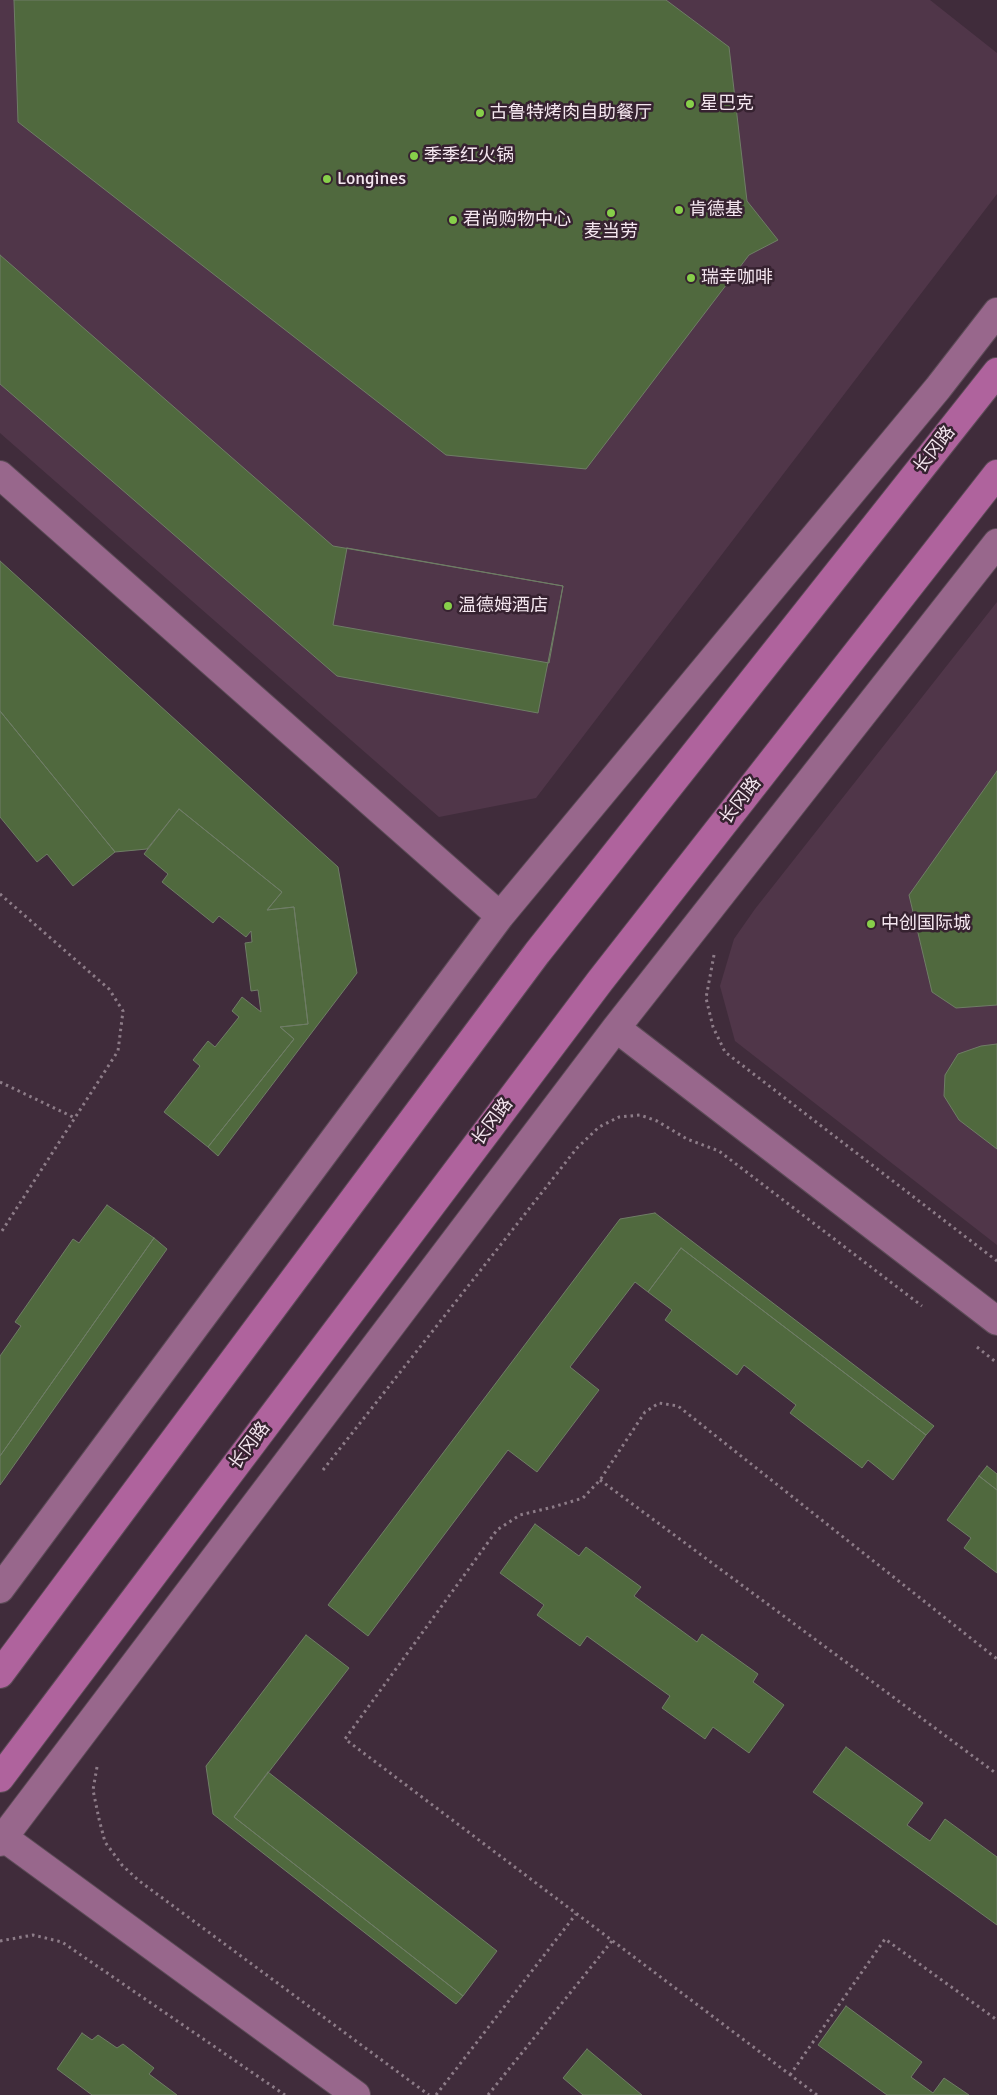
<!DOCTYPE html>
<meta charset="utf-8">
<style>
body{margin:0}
canvas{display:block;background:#402c3b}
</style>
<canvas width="997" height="2095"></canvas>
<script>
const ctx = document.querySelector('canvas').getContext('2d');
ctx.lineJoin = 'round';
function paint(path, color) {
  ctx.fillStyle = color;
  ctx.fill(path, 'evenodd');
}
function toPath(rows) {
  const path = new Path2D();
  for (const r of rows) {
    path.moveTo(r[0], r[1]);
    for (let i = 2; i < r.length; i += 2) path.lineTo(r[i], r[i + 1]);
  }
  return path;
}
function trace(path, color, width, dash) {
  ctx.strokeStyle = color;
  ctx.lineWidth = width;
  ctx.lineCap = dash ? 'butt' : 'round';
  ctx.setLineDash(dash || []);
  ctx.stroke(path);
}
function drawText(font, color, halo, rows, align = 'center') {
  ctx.font = font + ' Signika,"Noto Sans SC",sans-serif';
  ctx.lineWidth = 5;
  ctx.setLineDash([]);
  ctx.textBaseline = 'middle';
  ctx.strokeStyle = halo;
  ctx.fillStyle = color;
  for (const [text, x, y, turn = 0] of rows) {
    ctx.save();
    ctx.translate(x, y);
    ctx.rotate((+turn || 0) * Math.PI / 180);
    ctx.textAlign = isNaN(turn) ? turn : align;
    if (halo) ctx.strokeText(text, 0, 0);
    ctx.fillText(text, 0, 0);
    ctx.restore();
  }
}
paint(toPath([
 [0,0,930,0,997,53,997,194,536,798,439,817,0,433],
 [997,602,997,1245,735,1041,720,986,734,939,755,909]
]), '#503649');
const building = toPath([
 [14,0,666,0,729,47,747,201,778,240,749,255,586,469,446,455,18,122,14,0],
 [0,255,333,546,563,586,538,713,337,676,0,384,0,255],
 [347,548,563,586,549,663,333,625,347,548],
 [0,561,338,867,357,973,218,1156,208,1147,294,1039,280,1027,308,1024,294,907,267,910,282,892,179,809,147,849,115,852,0,711,0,561],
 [0,711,115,852,73,886,47,854,37,862,0,817,0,711],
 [997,771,997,1005,956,1008,932,992,909,895,997,771],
 [179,809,282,892,267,910,294,907,308,1024,280,1027,294,1039,208,1147,164,1112,200,1066,193,1060,208,1041,215,1047,239,1017,232,1011,242,997,261,1012,258,990,251,991,245,943,252,942,251,931,246,937,219,916,213,923,162,882,168,874,144,854,179,809],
 [997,1044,997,1149,959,1120,944,1096,945,1075,958,1054,981,1046,997,1044],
 [107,1205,154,1238,0,1456,0,1356,21,1326,15,1322,73,1239,79,1243,107,1205],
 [655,1213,934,1426,926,1435,681,1248,648,1292,635,1282,570,1367,599,1390,537,1472,508,1450,368,1636,328,1605,620,1219,655,1213],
 [154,1238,167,1249,0,1485,0,1456,154,1238],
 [681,1248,926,1435,893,1480,868,1460,862,1468,790,1413,796,1405,744,1365,737,1375,665,1320,672,1310,648,1292,681,1248],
 [987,1466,997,1474,997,1490,979,1476,987,1466],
 [979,1476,997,1490,997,1573,964,1548,971,1538,947,1520,979,1476],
 [535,1524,579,1556,586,1547,641,1587,634,1596,697,1642,702,1634,758,1674,753,1682,784,1705,749,1753,713,1727,705,1739,662,1708,670,1696,587,1636,580,1646,537,1615,544,1605,500,1573,535,1524],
 [306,1635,349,1668,234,1817,463,1996,456,2004,213,1814,206,1766,306,1635],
 [846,1747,923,1803,907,1825,930,1841,945,1819,997,1857,997,1925,813,1792,846,1747],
 [268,1772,497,1951,463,1996,234,1817,268,1772],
 [846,2006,922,2062,911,2077,933,2093,944,2078,969,2095,887,2095,818,2045,846,2006],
 [82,2033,92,2040,98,2035,117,2048,123,2044,154,2068,149,2074,177,2095,92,2095,57,2069,82,2033],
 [587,2049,642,2095,583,2095,563,2078,587,2049]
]);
paint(building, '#50693e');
trace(building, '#6f7d66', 1);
const secondary = toPath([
 [0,475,500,916],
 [616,1028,997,1321],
 [0,1589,500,916,938,388,997,312],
 [3,1837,356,2095],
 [0,1842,616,1028,997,543]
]);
const primary = toPath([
 [0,1674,537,953,997,372],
 [0,1778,600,981,997,474]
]);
trace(secondary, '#5c4b57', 30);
trace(primary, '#5c4b57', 30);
trace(toPath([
 [0,894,109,989,123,1011,118,1051,0,1234],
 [714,955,706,998,713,1027,725,1052,997,1261],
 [0,1082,75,1118],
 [977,1347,997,1363],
 [323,1470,577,1148,599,1127,619,1117,640,1115,657,1121,687,1139,719,1151,922,1306],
 [600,1480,997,1774],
 [97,1767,93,1790,99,1819,105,1842,122,1865,138,1880,429,2095],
 [0,1941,33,1935,62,1942,285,2095],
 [790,2075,885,1939,997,2020],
 [436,2095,576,1914],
 [488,2095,612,1941],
 [817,2095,345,1739,497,1530,520,1515,553,1507,583,1498,600,1480,645,1412,659,1403,678,1406,997,1659]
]), '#8d7c88', 3, [2.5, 4]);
trace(secondary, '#98678c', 28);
trace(primary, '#af639d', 28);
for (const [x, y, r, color] of [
 [690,104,5,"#87cf4a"],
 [480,113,5,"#87cf4a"],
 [414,156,5,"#87cf4a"],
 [327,179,5,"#87cf4a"],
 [679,210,5,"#87cf4a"],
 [611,213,5,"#87cf4a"],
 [453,220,5,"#87cf4a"],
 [691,278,5,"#87cf4a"],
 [448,606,5,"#87cf4a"],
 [871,924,5,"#87cf4a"]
]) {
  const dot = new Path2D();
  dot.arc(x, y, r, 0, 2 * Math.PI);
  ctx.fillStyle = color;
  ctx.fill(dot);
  trace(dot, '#362230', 2);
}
drawText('18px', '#f4e6ef', '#362230', [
 ["星巴克",700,104],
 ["古鲁特烤肉自助餐厅",490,113],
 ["季季红火锅",424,156],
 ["Longines",337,179],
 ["肯德基",689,210],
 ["君尚购物中心",463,220],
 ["麦当劳",611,232,"center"],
 ["瑞幸咖啡",701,278],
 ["温德姆酒店",458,606],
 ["中创国际城",881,924]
], 'left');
drawText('18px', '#f4e6ef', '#362230', [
 ["长冈路",935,450,-52],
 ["长冈路",741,801,-52],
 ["长冈路",493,1122,-53],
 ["长冈路",250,1446,-53]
]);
</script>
